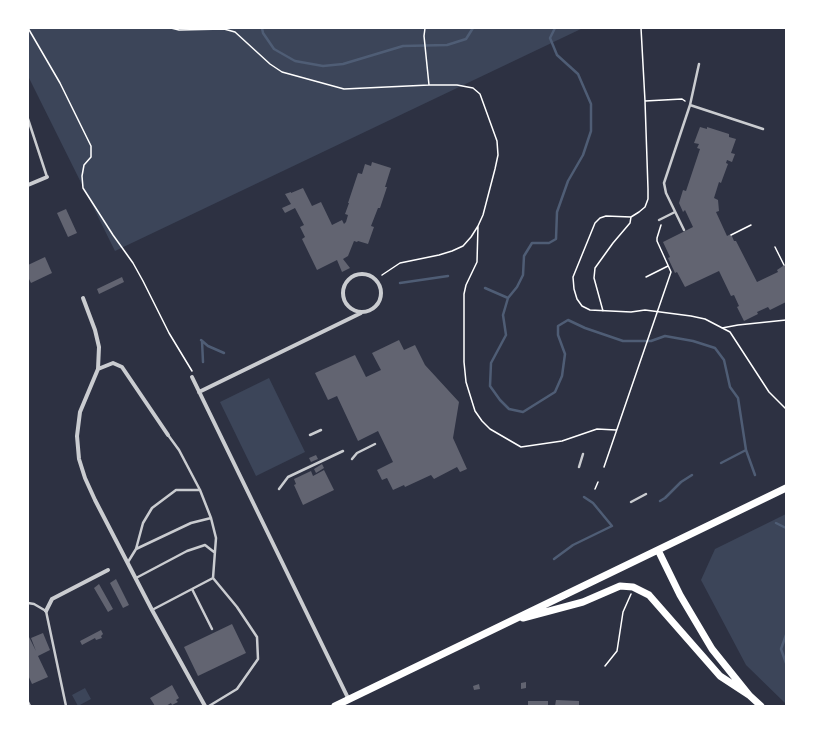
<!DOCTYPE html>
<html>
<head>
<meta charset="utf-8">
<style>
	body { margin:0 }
	#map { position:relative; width:814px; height:734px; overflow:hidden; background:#2d3142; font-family:Poppins,sans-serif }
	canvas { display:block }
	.frame { position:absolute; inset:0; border:29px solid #fff; pointer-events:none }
</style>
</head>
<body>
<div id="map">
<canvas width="814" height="734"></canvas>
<div class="frame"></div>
</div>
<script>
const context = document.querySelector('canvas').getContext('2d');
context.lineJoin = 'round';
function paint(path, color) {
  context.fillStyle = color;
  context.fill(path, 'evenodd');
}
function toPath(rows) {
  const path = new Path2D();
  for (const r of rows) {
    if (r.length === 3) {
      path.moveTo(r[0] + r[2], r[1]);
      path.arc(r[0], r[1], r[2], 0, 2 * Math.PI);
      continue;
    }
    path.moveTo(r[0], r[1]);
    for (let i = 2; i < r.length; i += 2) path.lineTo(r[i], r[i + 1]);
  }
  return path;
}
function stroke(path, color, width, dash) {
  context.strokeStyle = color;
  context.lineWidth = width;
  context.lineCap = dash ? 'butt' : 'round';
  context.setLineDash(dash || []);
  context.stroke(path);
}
paint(toPath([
	[28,28,583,28,115,251,28,76],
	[269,378,305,452,256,476,220,402],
	[786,514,786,704,746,665,701,580,715,549],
	[85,688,91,699,78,706,72,695]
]), '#3c4559');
stroke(toPath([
	[262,28,263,33,274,49,295,61,323,66,343,64,403,46,447,45,466,39,473,28],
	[555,28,550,38,557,55,578,74,591,104,591,131,583,155,568,181,557,212,556,239,549,243,532,243,524,256,523,275,517,287,508,298,503,315,506,335,491,363,490,386,500,400,509,409,523,412,555,392,562,376,565,354,558,335,558,326,568,320,585,328,623,341,651,341,665,336,693,341,715,348,724,360,730,387,738,398,746,450,755,475],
	[400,283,448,276],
	[485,288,508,298],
	[201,340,208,346,224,353],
	[202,341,203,362],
	[721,463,746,450],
	[660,501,665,498,681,482,692,475],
	[776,523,786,528],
	[554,559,573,545,612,526,593,503,584,497],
	[786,635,781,649,786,663]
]), '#4f5d75', 2.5);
paint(toPath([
	[700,127,707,129,707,127,729,134,729,137,736,139,731,153,735,154,732,162,727,160,726,163,728,164,721,183,719,182,714,198,718,200,719,211,716,212,727,236,731,234,734,241,736,241,757,282,778,272,777,270,786,264,786,302,770,310,768,307,757,312,758,314,744,321,737,307,739,306,734,295,731,296,719,271,685,287,677,272,675,273,668,258,670,257,663,242,693,227,685,210,683,212,679,203,683,190,686,191,700,149,697,148,699,144,694,143],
	[372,162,391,168,385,187,387,187,380,208,378,208,371,226,374,227,368,244,358,241,357,242,354,241,348,256,343,259,350,268,342,272,337,260,317,270,302,239,305,237,300,227,304,225,295,208,285,213,282,208,291,204,285,194,291,192,291,193,303,188,312,206,321,202,332,225,342,220,344,224,346,222,348,215,345,214,349,203,348,203,358,173,362,174,365,164,371,166],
	[66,209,77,233,68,237,57,213],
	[45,257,52,273,31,283,28,277,28,265],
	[122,277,124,282,99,294,97,289],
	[399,340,404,350,415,345,425,365,459,402,453,438,467,469,460,472,457,467,434,479,431,475,405,487,404,485,393,490,387,478,382,480,377,470,393,462,378,431,358,441,337,396,328,400,315,373,355,355,366,377,381,370,372,353],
	[316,455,318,459,311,462,309,458],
	[322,464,324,468,316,473,314,469],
	[324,470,334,490,303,505,294,485,296,484,294,479,311,471,313,476],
	[116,579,129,605,123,608,110,583],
	[99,584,113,609,108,612,94,588],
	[232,624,246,653,198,676,184,647],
	[101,630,103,634,101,636,102,638,96,640,95,638,82,645,80,641],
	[43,633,50,650,38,656,48,677,32,684,28,675,28,635,36,651,31,638],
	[526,682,526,688,521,689,521,683],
	[479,684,480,689,474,690,473,686],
	[172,685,179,698,176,700,178,702,172,705,171,703,166,706,155,706,150,698],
	[556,700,579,701,579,706,555,706],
	[528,701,548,701,548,706,528,706]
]), '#626471');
stroke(toPath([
	[28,28,60,83,91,146,91,157,84,165,82,176,83,188,113,235,133,263,143,281,169,333,192,371],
	[171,28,179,30,224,29,235,32,270,64,282,72,344,89,429,85,457,85,473,88,480,94,497,141,498,155,495,169,483,215,478,226,477,262,466,285,464,294,464,362,466,382,475,411,482,421,490,429,521,447,562,441,597,429,616,430],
	[425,28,424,36,429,85],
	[641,28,645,101],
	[685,101,682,99,645,101,648,189,648,199,645,207,639,212,631,217,606,216,600,218,595,223,573,277,574,289,577,299,582,306,590,310,631,312,645,310,691,316,705,319,730,332,769,392,786,409],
	[731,235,751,225],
	[775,247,784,265],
	[382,275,400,263,439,255,452,251,463,246,471,237,478,226],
	[646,277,668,266],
	[603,311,594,278,595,268,613,243,630,223,631,217],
	[722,328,738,325,786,320],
	[604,467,671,272,657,241,657,238,661,225],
	[595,489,598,482],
	[605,666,617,651,623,612,631,594]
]), '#fff', 1.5);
stroke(toPath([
	[690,105,763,129],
	[28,119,47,177],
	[659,220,675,212],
	[684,230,666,193,664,183,690,105,699,64],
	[168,435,179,450,200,490,211,518,216,538,213,578,237,607,257,637,258,659,237,689,209,706],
	[310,435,321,430],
	[352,459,357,453,375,444],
	[579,467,583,454],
	[279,489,288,477,343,451],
	[631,502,646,494],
	[136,549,191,523,211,518],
	[128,562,136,549,143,523,152,508,176,490,200,490],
	[136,578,187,551,205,545,214,552],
	[192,589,212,629],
	[28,603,34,604,46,611,66,706],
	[152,610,213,578],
	[28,702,30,706]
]), '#caccd0', 2.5);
stroke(toPath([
	[28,185,47,177],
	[362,293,19],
	[83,298,95,330,99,347,98,369,80,412,77,436,79,459,85,478,95,500,152,610,205,706],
	[98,369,113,363,122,367,168,435],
	[192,377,349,700],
	[199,392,361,313],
	[46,611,52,599,108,570]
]), '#caccd0', 4);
stroke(toPath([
	[658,550,680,595,712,649,749,695,761,706],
	[523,618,583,602,620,586,633,587,649,595,720,676,749,695],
	[335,706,786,488]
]), '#fff', 7);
</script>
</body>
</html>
